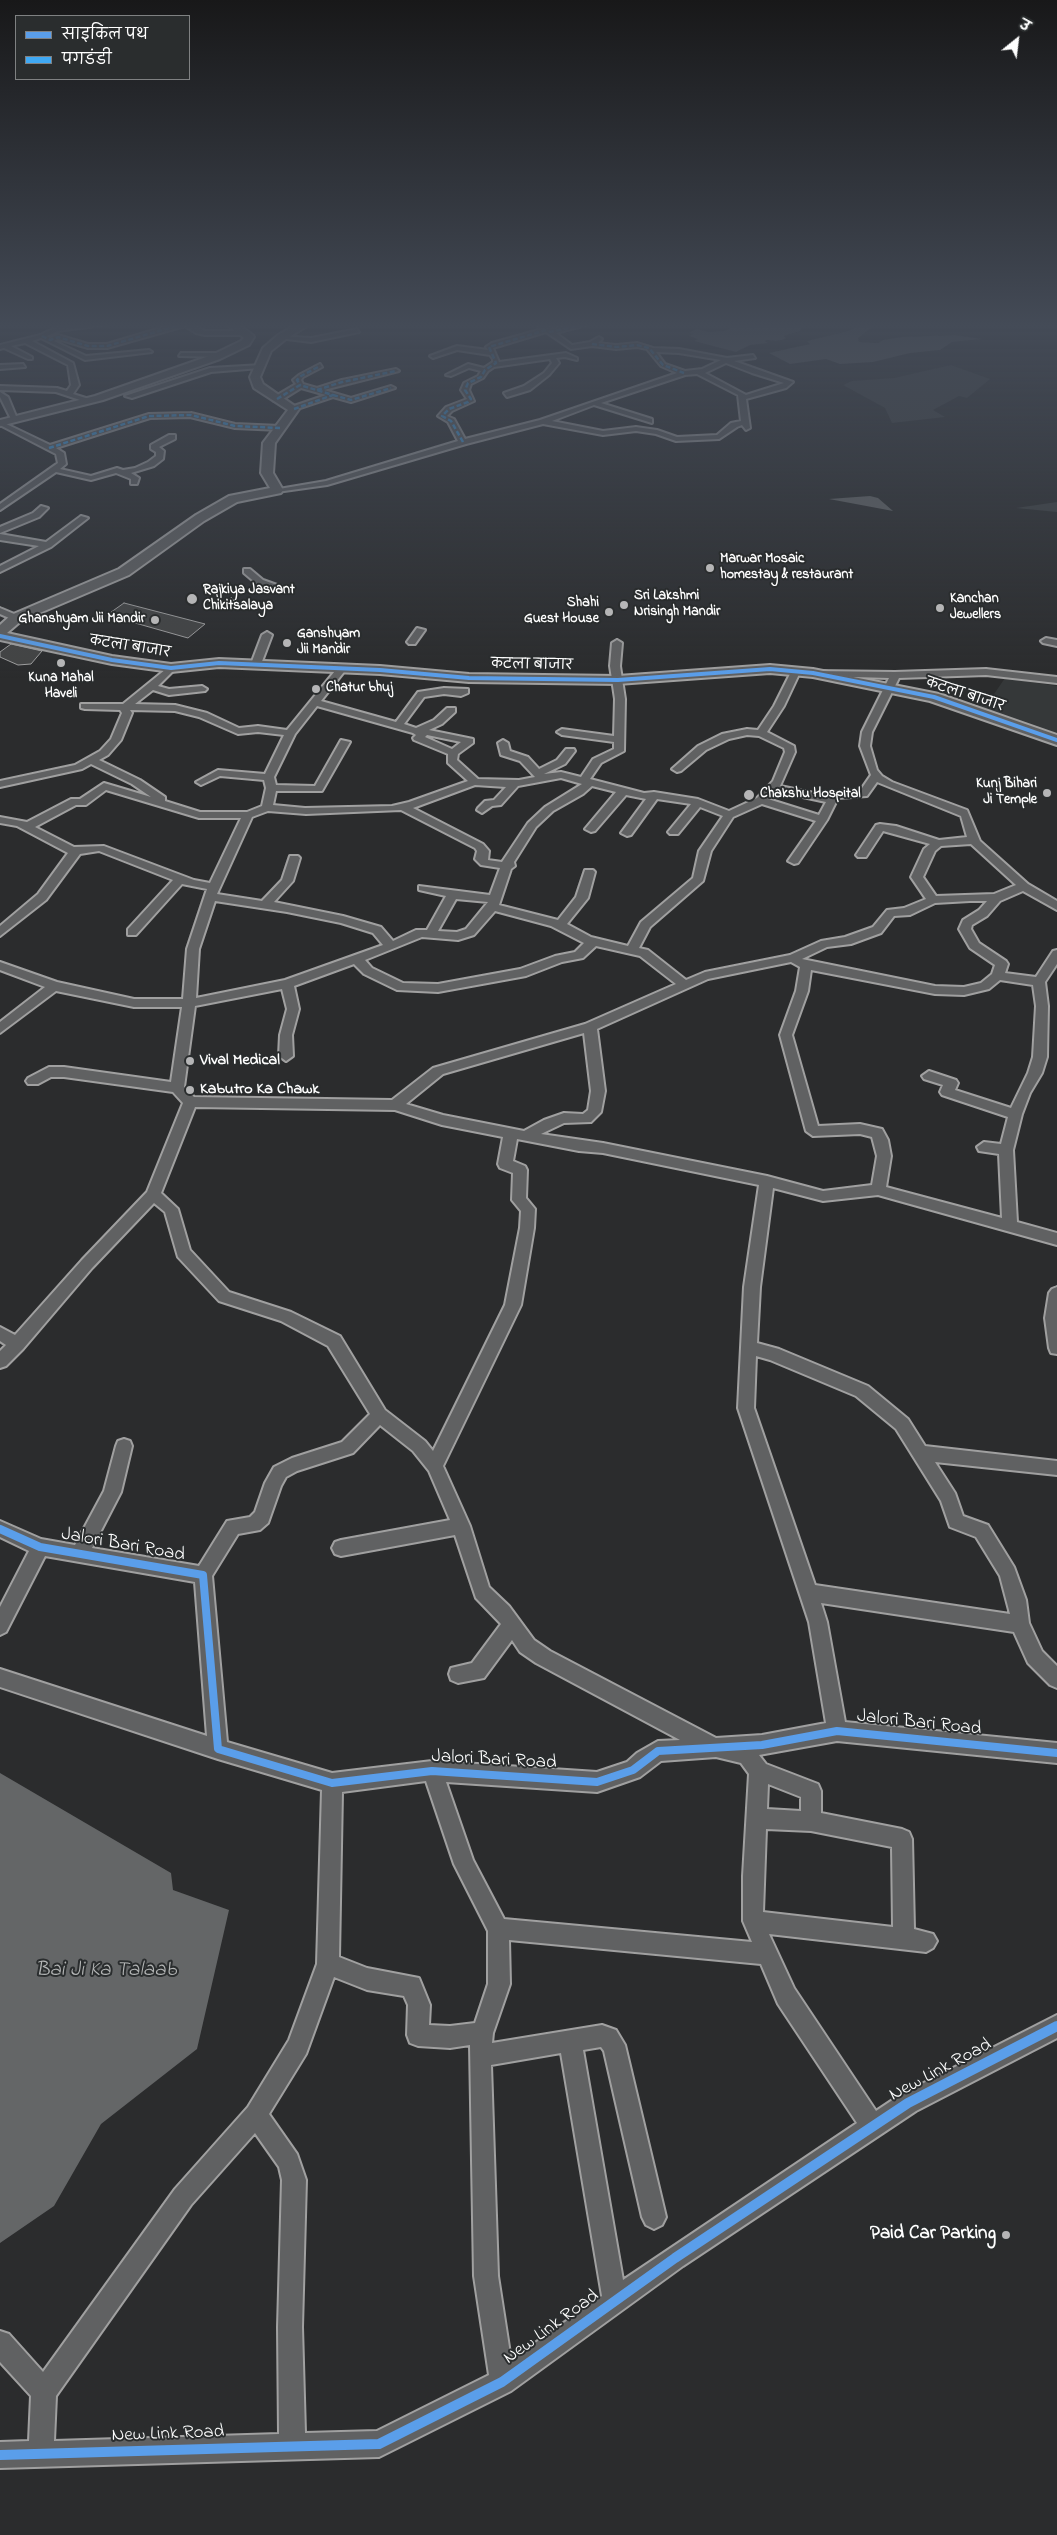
<!DOCTYPE html>
<html>
<head>
<meta charset="utf-8">
<style>
	body { margin:0 }
	#map { position:relative; width:1057px; height:2535px; overflow:hidden; background:#2b2c2d; font-family:"Indie Flower","Playpen Sans Deva",sans-serif }
	canvas { display:block }
	.legend { position:absolute; left:15px; top:15px; width:175px; height:65px; box-sizing:border-box; background:#2a2d2e; border:1px solid #7f8182; margin:0; padding:6px 9px; list-style:none; font-size:15px; color:#fff }
	.legend li { display:flex; align-items:center; gap:10px; height:25px }
	.legend b { width:25px; border:1px solid #7f8182 }
	.north { position:absolute; left:992px; top:15px; width:50px; height:50px; -webkit-text-stroke:4px #2a2d2e; paint-order:stroke; rotate:29deg; font-size:14px; font-weight:700; line-height:20px; text-align:center; color:#fff }
	.north::after { content:''; display:block; margin:auto; width:18px; height:22px; background:#fff; clip-path:polygon(50% 0,100% 100%,50% 72%,0 100%) }
</style>
</head>
<body>
<div id="map">
<canvas width="1057" height="2535"></canvas>
<ul class="legend">
<li><b style="height:6px;background:#5a9eea"></b>साइकिल पथ</li>
<li><b style="height:6px;background:#3fa9f5"></b>पगडंडी</li>
</ul>
<div class="north">उ</div>
</div>
<script>
const context = document.querySelector('canvas').getContext('2d');
context.lineJoin = 'round';
function paint(path, color) {
  context.fillStyle = color;
  context.fill(path, 'evenodd');
}
function toPath(rows) {
  const path = new Path2D();
  for (const r of rows) {
    path.moveTo(r[0], r[1]);
    for (let i = 2; i < r.length; i += 2) path.lineTo(r[i], r[i + 1]);
  }
  return path;
}
function stroke(path, color, width, dash) {
  context.strokeStyle = color;
  context.lineWidth = width;
  context.lineCap = dash ? 'butt' : 'round';
  context.setLineDash(dash || []);
  context.stroke(path);
}
function drawText(font, color, halo, rows, align = 'center') {
  context.font = font + ' "Indie Flower","Playpen Sans Deva",sans-serif';
  context.lineWidth = 4;
  context.setLineDash([]);
  context.textBaseline = 'middle';
  context.strokeStyle = halo;
  context.fillStyle = color;
  for (const [text, x, y, turn = 0] of rows) {
    context.save();
    context.translate(x, y);
    context.rotate((+turn || 0) * Math.PI / 180);
    context.textAlign = isNaN(turn) ? turn : align;
    if (halo) context.strokeText(text, 0, 0);
    context.fillText(text, 0, 0);
    context.restore();
  }
}
paint(toPath([
	[1005,678,1057,686,1057,740,972,711,992,697]
]), '#353839');
paint(toPath([
	[951,365,990,379,967,398,959,396,933,410,945,417,892,423,885,408,843,385,852,381,894,378],
	[1057,502,1057,512,1016,508]
]), '#3e4142');
paint(toPath([
	[728,324,806,324,800,331,784,336,786,338,782,340,776,341,767,340,765,341,768,343,750,345,736,352,694,341,698,339,689,336,693,334,688,333,697,329,708,332,725,331,729,329],
	[866,324,875,325,858,338,859,342,878,343,883,340,902,337,955,335,982,339,952,342,940,350,910,353,873,362,840,364,826,359,790,364,769,353,810,344,807,341,848,331],
	[870,496,878,498,893,511,829,499],
	[0,1773,171,1873,173,1890,229,1910,197,2049,101,2124,54,2206,0,2243]
]), '#646667');
const building = toPath([
	[124,603,205,624,188,638,107,615,124,603],
	[11,644,42,651,31,664,18,665,0,657,0,652,11,644]
]);
paint(building, '#434444');
stroke(building, '#a0a0a0', 1);
const street = toPath([
	[83,324,110,324,58,331,47,336,50,338,58,335,88,344,107,344,174,324,192,324,205,331,244,331,247,333,244,335,205,335,196,333,185,326,107,348,88,348,58,339,54,341,86,356,149,350,152,352,85,360,41,338,32,341,73,363,79,385,73,394,89,399,89,403,56,392,0,390,0,386,57,388,67,391,71,385,68,365,25,343,11,346,32,357,32,359,28,359,4,348,0,349,0,345,40,335,57,327,83,324],
	[537,324,545,324,552,329,575,324,590,324,556,333,572,345,590,342,599,337,602,339,598,343,616,345,637,343,653,348,679,349,727,358,753,355,755,358,734,361,793,382,786,388,746,399,750,428,746,430,742,425,737,427,719,439,676,441,656,434,636,431,603,435,543,424,466,444,327,485,277,492,273,490,326,481,458,441,448,422,438,416,446,407,467,399,461,390,464,383,478,376,481,371,469,368,451,376,446,375,468,364,484,368,493,362,493,359,490,355,457,350,433,358,430,356,457,346,488,350,486,347,492,343,542,329,537,324],
	[546,332,571,349,592,346,616,349,637,347,647,349,661,366,677,373,540,420,465,439,454,419,447,416,452,411,474,401,469,390,471,384,483,378,488,371,494,367,550,359,552,363,544,373,524,386,504,393,507,397,530,390,549,375,559,363,556,358,565,357,577,360,577,358,566,353,499,362,493,348,546,332],
	[656,352,679,353,721,360,702,369,685,371,665,364,656,352],
	[726,363,752,373,784,383,746,395,705,373,726,363],
	[697,374,738,395,741,421,731,423,717,435,677,437,657,430,636,427,603,431,552,421,594,405,652,423,652,419,601,403,685,375,697,374],
	[357,329,359,332,311,342,278,338,281,336,311,338,357,329],
	[181,353,220,353,223,355,220,357,179,356,181,353],
	[23,364,25,367,0,369,0,365,23,364],
	[320,364,322,367,303,377,301,380,303,384,317,388,342,380,396,369,399,371,324,390,351,398,391,386,395,388,351,402,333,397,291,411,291,407,326,395,301,388,280,401,274,401,274,397,296,384,293,380,299,375,320,364],
	[262,365,260,368,211,372,132,398,125,396,210,368,262,365],
	[0,392,8,397,18,421,11,419,0,397,0,392],
	[191,413,235,424,280,426,284,428,280,430,235,428,190,417,150,418,56,448,64,453,66,464,60,469,91,476,117,468,123,470,135,468,148,462,156,456,156,452,151,449,151,445,169,435,175,435,175,439,159,447,164,451,163,459,154,466,131,473,139,478,137,484,131,484,131,479,116,473,91,480,56,472,0,510,0,504,58,463,56,454,0,425,0,421,50,445,149,414,191,413],
	[41,506,48,508,39,517,0,533,0,527,33,513,41,506],
	[81,516,88,518,51,547,0,572,0,566,39,546,0,540,0,534,46,542,81,516],
	[244,569,250,569,263,580,288,589,284,592,257,584,244,573,244,569],
	[0,608,19,616,21,618,16,621,0,614,0,608],
	[417,628,425,630,415,644,409,644,407,642,417,628],
	[267,632,272,635,261,664,253,666,251,664,262,635,267,632],
	[1046,638,1057,640,1057,646,1043,643,1041,641,1046,638],
	[617,640,622,643,620,666,625,699,624,751,601,763,590,779,644,793,654,792,698,799,729,811,757,798,773,781,785,752,784,748,759,736,747,735,729,739,706,750,681,771,677,772,672,769,698,746,722,734,747,729,758,730,774,706,792,670,800,672,784,706,767,732,794,746,795,752,780,786,829,796,845,790,860,791,871,775,860,746,862,732,889,678,817,676,814,675,814,671,895,672,986,669,1057,677,1057,683,986,675,899,678,872,732,870,746,877,770,882,776,892,782,967,810,980,841,1028,884,1057,901,1057,910,1023,891,1000,901,987,916,972,925,971,929,979,943,1006,961,1008,964,1005,973,1036,977,1053,951,1057,950,1057,964,1045,982,1048,1006,1047,1057,1042,1073,1030,1093,1022,1114,1013,1150,1017,1222,1057,1233,1057,1245,878,1195,823,1201,773,1188,760,1287,757,1343,779,1349,868,1386,908,1419,925,1446,1057,1461,1057,1475,935,1462,955,1493,963,1516,988,1525,1014,1567,1026,1600,1029,1623,1042,1651,1057,1666,1057,1688,1050,1685,1028,1663,1014,1632,821,1603,827,1622,845,1722,1057,1743,1057,1763,837,1741,759,1755,766,1764,818,1784,821,1791,821,1813,902,1829,909,1832,912,1839,914,1929,933,1934,937,1941,933,1948,926,1952,769,1934,794,1988,876,2111,900,2095,1057,2015,1057,2038,916,2111,683,2266,511,2391,379,2457,0,2468,0,2442,29,2441,31,2396,0,2362,0,2331,9,2334,43,2372,175,2189,248,2107,289,2040,317,1964,322,1790,218,1759,0,1687,0,1669,207,1736,195,1582,45,1556,6,1632,0,1635,0,1607,29,1551,0,1537,0,1521,41,1539,75,1545,104,1491,116,1446,118,1441,124,1439,130,1441,132,1446,121,1492,92,1548,199,1566,227,1521,250,1517,255,1512,265,1483,274,1467,292,1458,342,1442,370,1414,328,1346,281,1321,219,1301,178,1257,165,1212,154,1203,92,1268,23,1349,6,1366,0,1368,0,1351,6,1345,0,1341,0,1327,15,1335,82,1260,147,1192,183,1103,173,1092,64,1077,51,1077,38,1084,28,1084,26,1081,28,1078,49,1067,64,1067,171,1082,182,1007,134,1007,56,991,0,1033,0,1022,45,987,0,970,0,962,57,982,134,999,183,999,187,949,207,889,182,884,136,935,128,935,128,929,173,880,99,851,80,854,46,900,0,936,0,926,38,894,68,853,17,826,0,823,0,817,27,822,71,799,80,799,104,783,151,797,132,784,91,764,82,769,0,787,0,781,75,765,100,751,111,739,122,713,120,710,85,709,81,708,81,704,123,704,171,665,176,668,158,686,169,689,202,686,207,689,205,691,169,695,153,690,135,704,175,705,207,713,239,728,258,726,287,730,339,666,342,665,347,668,321,701,396,722,418,692,444,688,468,689,468,693,461,696,444,694,424,697,404,724,416,728,434,720,447,708,455,708,455,712,442,724,429,730,473,739,473,743,458,754,457,760,478,779,519,780,535,777,520,761,501,755,498,743,503,740,508,743,510,751,528,757,539,769,557,760,566,749,574,749,575,751,565,764,544,774,561,772,581,777,593,759,614,749,614,742,562,735,557,732,562,729,614,736,615,699,610,666,612,643,617,640],
	[317,706,413,733,416,735,413,738,414,740,448,754,448,763,468,781,409,802,392,806,305,808,273,805,276,791,322,791,350,742,341,740,315,786,276,785,274,777,295,734,317,706],
	[130,710,175,711,199,717,238,734,258,732,284,735,265,774,218,770,196,782,201,785,220,776,264,780,266,788,262,806,247,812,200,812,165,801,165,797,140,780,99,760,108,755,121,740,132,713,130,710],
	[427,735,461,742,452,749,425,737,427,735],
	[561,778,582,784,545,807,528,823,502,862,488,860,489,851,483,844,413,808,475,785,506,787,494,800,485,801,478,808,477,810,482,813,492,806,501,805,518,786,561,778],
	[877,782,961,816,967,837,939,840,896,826,880,824,876,825,856,855,858,857,866,857,883,831,930,844,924,849,911,877,926,899,904,908,887,910,873,927,845,937,821,941,790,955,705,972,686,980,648,950,639,948,650,927,703,881,711,851,733,817,762,804,816,821,788,861,794,864,798,863,827,820,838,798,867,796,877,782],
	[592,786,616,792,585,829,591,832,595,831,626,795,646,799,621,833,627,836,631,835,657,799,691,804,668,832,670,834,678,834,700,807,723,816,699,851,693,878,641,922,628,946,591,937,567,924,588,898,595,872,593,870,585,870,576,897,558,920,499,905,511,869,515,866,514,862,536,827,553,811,583,794,592,786],
	[106,790,199,818,241,818,210,883,194,880,104,846,74,847,35,827,76,805,86,805,106,790],
	[775,791,826,802,819,815,768,799,775,791],
	[401,810,475,848,477,851,475,859,481,865,500,868,490,895,419,886,419,890,446,896,427,930,416,930,393,941,381,927,343,916,274,902,293,881,300,858,298,856,290,856,282,880,262,901,217,894,252,817,268,811,306,814,401,810],
	[971,844,1016,885,994,894,936,896,923,877,935,851,941,846,971,844],
	[456,899,488,902,466,929,457,932,438,931,456,899],
	[215,901,287,912,341,923,373,933,383,945,285,980,196,998,199,949,215,901],
	[970,901,987,901,979,910,963,920,959,929,970,948,995,965,992,974,981,983,964,987,935,986,802,959,827,947,851,944,881,933,894,916,910,915,935,903,970,901],
	[495,911,551,926,584,943,575,952,555,956,520,969,438,984,403,983,372,968,365,960,422,937,458,940,474,935,495,911],
	[596,946,640,956,676,984,585,1024,433,1068,392,1100,194,1097,184,1087,195,1006,282,989,287,1009,280,1035,279,1056,286,1061,293,1056,292,1035,299,1009,294,986,354,964,364,974,397,990,438,992,526,976,562,962,583,958,596,946],
	[791,962,800,967,796,991,780,1035,806,1131,813,1136,860,1134,872,1137,877,1156,872,1185,823,1191,767,1176,603,1143,541,1134,564,1123,591,1122,601,1112,605,1091,597,1029,708,979,791,962],
	[811,970,935,994,964,995,989,989,1000,980,1033,985,1036,1006,1033,1057,1028,1073,1011,1108,955,1090,958,1083,956,1080,929,1071,922,1076,924,1079,943,1085,940,1092,942,1095,1008,1117,1001,1144,984,1142,977,1147,979,1151,999,1154,1002,1218,886,1187,891,1156,888,1140,882,1129,860,1124,818,1126,792,1035,808,991,811,970],
	[584,1033,591,1091,588,1110,583,1114,564,1113,544,1120,524,1131,443,1115,406,1104,443,1074,584,1033],
	[195,1107,395,1110,442,1125,503,1137,498,1164,500,1168,513,1173,512,1200,521,1211,520,1228,505,1305,433,1451,425,1441,385,1410,340,1336,291,1312,229,1292,190,1250,178,1209,161,1193,195,1107],
	[517,1139,579,1151,603,1153,759,1185,744,1287,738,1408,809,1622,826,1723,762,1735,716,1738,550,1651,534,1640,509,1606,489,1587,470,1526,443,1466,521,1305,534,1228,535,1209,526,1198,527,1170,525,1166,513,1161,517,1139],
	[756,1356,770,1360,856,1396,896,1429,941,1501,950,1527,976,1537,1000,1576,1010,1614,815,1585,754,1408,756,1356],
	[380,1425,413,1451,429,1471,450,1520,341,1540,335,1542,332,1548,335,1554,341,1556,455,1535,476,1598,501,1624,472,1663,451,1668,449,1674,451,1680,458,1683,484,1678,512,1640,520,1652,536,1663,680,1740,658,1741,637,1753,627,1762,597,1772,432,1761,332,1773,227,1742,212,1576,238,1534,260,1530,268,1523,281,1486,286,1477,297,1471,353,1453,380,1425],
	[716,1757,741,1763,749,1774,743,1876,743,1921,752,1942,504,1919,473,1860,446,1782,597,1792,640,1777,661,1761,716,1757],
	[426,1781,454,1864,488,1931,488,1984,475,2023,450,2026,429,2025,430,2005,419,1978,367,1968,339,1957,342,1792,426,1781],
	[768,1784,801,1797,801,1811,767,1809,768,1784],
	[766,1829,811,1831,892,1847,893,1927,763,1912,766,1829],
	[509,1940,761,1964,778,2004,857,2123,623,2280,583,2050,601,2047,604,2051,642,2217,646,2225,654,2229,662,2225,666,2217,625,2045,616,2030,602,2025,492,2043,493,2033,510,1984,509,1940],
	[334,1977,367,1990,404,1996,408,2005,407,2035,410,2043,418,2046,450,2048,470,2045,474,2276,489,2375,377,2431,305,2433,302,2327,306,2180,297,2154,269,2114,306,2054,334,1977],
	[561,2053,602,2296,511,2360,498,2276,491,2065,561,2053],
	[255,2133,279,2167,282,2180,278,2327,279,2434,54,2441,56,2396,191,2205,255,2133],
	[1057,1287,1057,1354,1051,1353,1049,1348,1045,1318,1049,1293,1052,1289,1057,1287]
]);
const secondary = toPath([
	[226,324,238,324,253,335,254,337,249,345,220,359,103,400,0,426,0,420,95,396,212,355,241,341,244,338,226,324],
	[297,324,310,324,286,339,271,351,260,377,263,384,299,409,275,443,273,473,283,490,281,493,237,502,204,521,129,575,21,621,7,633,112,656,171,664,219,659,380,666,469,674,618,676,770,665,813,669,939,694,1057,735,1057,745,930,701,813,677,770,673,618,684,469,682,380,674,219,667,171,672,112,664,0,640,0,625,11,615,119,569,196,515,229,496,270,488,261,473,263,443,288,410,254,388,250,377,263,348,278,335,297,324]
]);
stroke(street, '#a0a0a0', 4);
stroke(secondary, '#a0a0a0', 4);
paint(street, '#606162');
paint(secondary, '#606162');
stroke(toPath([
	[549,332,587,324],
	[42,336,50,340,58,337,88,346,107,346,183,324],
	[592,344,616,347,637,345,649,348,663,365,684,373],
	[317,390,342,382,396,371],
	[333,395,351,400,391,388],
	[277,399,300,385,297,380,301,376,320,366],
	[294,409,333,395,300,385],
	[463,442,451,421,442,416,449,409,468,402,471,399,465,390,468,383,481,377,485,370,496,363,489,347,546,330],
	[49,448,149,416,191,415,235,426,280,428]
]), '#3fa9f5', 2.5, [5, 2.5]);
stroke(toPath([
	[0,636,112,660,171,668,219,663,380,670,469,678,618,680,770,669,813,673,934,697,1057,740]
]), '#5a9eea', 4);
stroke(toPath([
	[0,1529,40,1547,203,1575,218,1749,332,1783,432,1771,597,1782,633,1770,658,1751,762,1745,837,1731,1057,1753]
]), '#5a9eea', 8);
stroke(toPath([
	[0,2455,379,2444,502,2382,675,2258,908,2103,1057,2026]
]), '#5a9eea', 10);
const sky = context.createLinearGradient(0, 0, 0, 679);
sky.addColorStop(0, '#181819');
sky.addColorStop(0.48, '#444b57');
sky.addColorStop(1, '#444b5700');
context.fillStyle = sky;
context.fillRect(0, 0, 1057, 679);
for (const [x, y, r, color] of [
	[710,568,5,"#b5b5b6"],
	[192,599,6,"#b5b5b6"],
	[624,605,5,"#b5b5b6"],
	[940,608,5,"#b5b5b6"],
	[609,612,5,"#b5b5b6"],
	[155,620,5,"#b5b5b6"],
	[287,643,5,"#b5b5b6"],
	[61,663,5,"#b5b5b6"],
	[316,689,5,"#b5b5b6"],
	[1047,793,5,"#b5b5b6"],
	[749,795,6,"#b5b5b6"],
	[190,1061,5,"#b5b5b6"],
	[190,1090,5,"#b5b5b6"],
	[1006,2235,5,"#b5b5b6"]
]) {
  const dot = new Path2D();
  dot.arc(x, y, r, 0, 2 * Math.PI);
  context.fillStyle = color;
  context.fill(dot);
  stroke(dot, '#2a2d2e', 2);
}
drawText('bold 14px', '#fff', '#2a2d2e', [
	["Marwar Mosaic",720,560],
	["homestay & restaurant",720,576],
	["Rajkiya Jasvant",203,591],
	["Chikitsalaya",203,607],
	["Sri Lakshmi",634,597],
	["Nrisingh Mandir",634,613],
	["Kanchan",950,600],
	["Jewellers",950,616],
	["Shahi",599,604,"right"],
	["Guest House",599,620,"right"],
	["Ghanshyam Jii Mandir",145,620,"right"],
	["Ganshyam",297,635],
	["Jii Mandir",297,651],
	["Kuna Mahal",61,679,"center"],
	["Haveli",61,695,"center"],
	["Chatur bhuj",326,689],
	["Kunj Bihari",1037,785,"right"],
	["Ji Temple",1037,801,"right"],
	["Chakshu Hospital",760,795]
], 'left');
drawText('14px', '#fff', '#2a2d2e', [
	["कटला बाजार",130,648,9],
	["कटला बाजार",532,666,1],
	["कटला बाजार",965,696,18]
]);
drawText('bold 16px', '#fff', '#2a2d2e', [
	["Vival Medical",200,1061],
	["Kabutro Ka Chawk",200,1090]
], 'left');
drawText('19px', '#fff', '#2a2d2e', [
	["Jalori Bari Road",123,1546,10],
	["Jalori Bari Road",919,1724,6],
	["Jalori Bari Road",494,1761,3],
	["New Link Road",941,2071,-28],
	["New Link Road",552,2328,-36],
	["New Link Road",168,2435,-2]
]);
drawText('bold 19px', '#fff', '#2a2d2e', [
	["Paid Car Parking",996,2235]
], 'right');
drawText('italic 21px', '#b4b6b6', '#2a2d2e', [
	["Bai Ji Ka Talaab",106,1972]
]);
</script>
</body>
</html>
